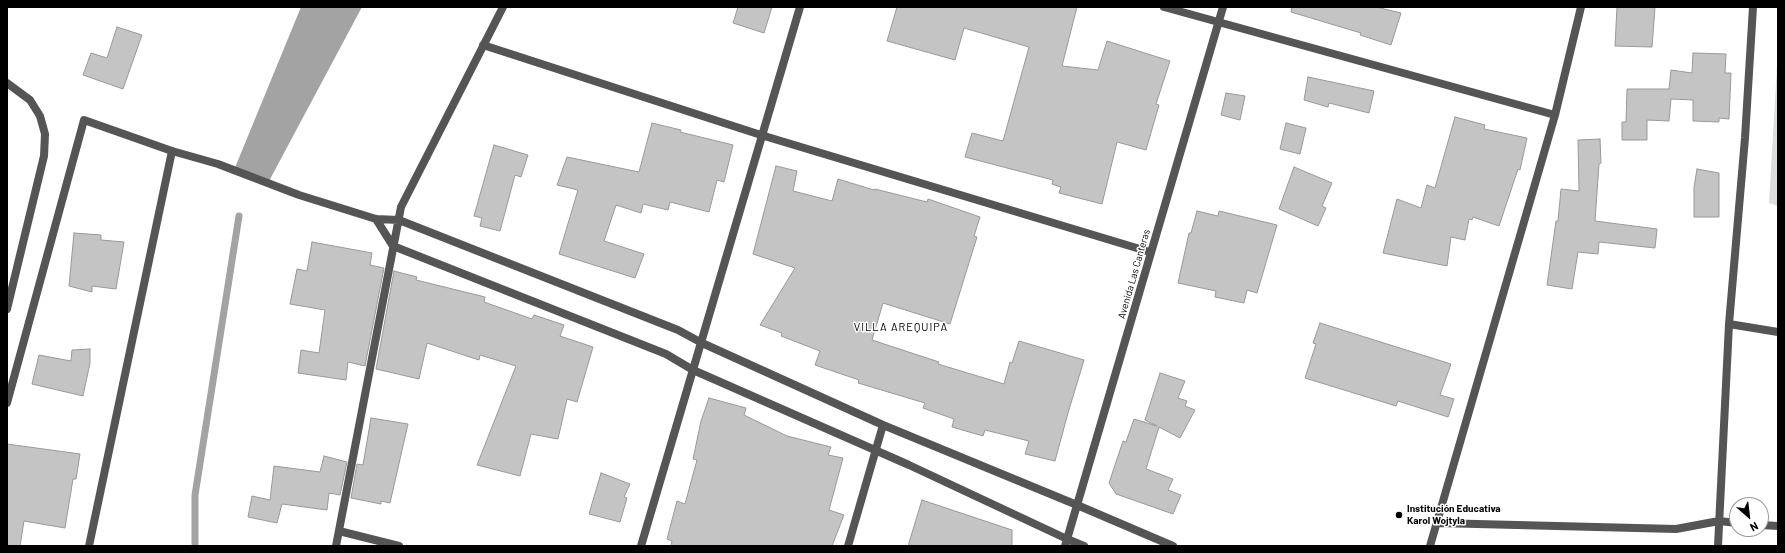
<!DOCTYPE html>
<html>
<head>
<meta charset="utf-8">
<style>
	body { margin:0 }
	#map { position:relative; width:1785px; height:553px; overflow:hidden; background:#fff; font-family:Barlow,sans-serif }
	canvas { display:block }
	.frame { position:absolute; inset:0; border:8px solid #000; pointer-events:none }
	.north { position:absolute; left:1729px; top:497px; width:40px; height:40px; box-sizing:border-box; background:#fff; border:1px solid #999; border-radius:50%; rotate:152deg; font-size:11px; font-weight:700; line-height:16px; text-align:center; color:#000 }
	.north::after { content:''; display:block; margin:auto; width:14px; height:18px; background:#000; clip-path:polygon(50% 0,100% 100%,50% 72%,0 100%) }
</style>
</head>
<body>
<div id="map">
<canvas width="1785" height="553"></canvas>
<div class="frame"></div>
<div class="north">N</div>
</div>
<script>
const context = document.querySelector('canvas').getContext('2d');
context.lineJoin = 'round';
function paint(path, color) {
  context.fillStyle = color;
  context.fill(path, 'evenodd');
}
function toPath(rows) {
  const path = new Path2D();
  for (const r of rows) {
    path.moveTo(r[0], r[1]);
    for (let i = 2; i < r.length; i += 2) path.lineTo(r[i], r[i + 1]);
  }
  return path;
}
function stroke(path, color, width, dash) {
  context.strokeStyle = color;
  context.lineWidth = width;
  context.lineCap = dash ? 'butt' : 'round';
  context.setLineDash(dash || []);
  context.stroke(path);
}
function drawText(font, color, halo, rows, align = 'center') {
  context.font = font + ' Barlow,sans-serif';
  context.lineWidth = 3;
  context.setLineDash([]);
  context.textBaseline = 'middle';
  context.strokeStyle = halo;
  context.fillStyle = color;
  for (const [text, x, y, turn = 0] of rows) {
    context.save();
    context.translate(x, y);
    context.rotate((+turn || 0) * Math.PI / 180);
    context.textAlign = isNaN(turn) ? turn : align;
    if (halo) context.strokeText(text, 0, 0);
    context.fillText(text, 0, 0);
    context.restore();
  }
}
paint(toPath([
	[1778,49,1778,206,1769,203]
]), '#dcdcdc');
paint(toPath([
	[301,7,362,7,268,183,234,170]
]), '#a3a3a3');
stroke(toPath([
	[195,546,195,495,239,216]
]), '#a3a3a3', 7);
const building = toPath([
	[738,7,772,7,764,33,733,23,738,7],
	[897,7,1077,7,1062,66,1098,70,1107,41,1170,61,1156,104,1159,105,1146,150,1117,142,1102,204,1059,193,1061,187,1052,184,1053,180,965,157,972,133,1003,141,1029,47,964,28,955,60,887,41,897,7],
	[1292,7,1376,7,1401,13,1391,45,1360,35,1361,33,1291,12,1292,7],
	[1617,7,1655,7,1652,47,1615,46,1617,7],
	[117,27,142,35,123,89,83,75,91,53,107,58,117,27],
	[1693,53,1726,54,1725,73,1731,73,1729,119,1719,118,1719,122,1693,121,1693,100,1671,99,1669,121,1647,120,1647,140,1622,140,1622,122,1626,122,1627,89,1669,89,1671,70,1692,73,1693,53],
	[1308,77,1374,91,1369,113,1329,103,1328,107,1304,100,1308,77],
	[1226,93,1245,96,1240,120,1221,115,1226,93],
	[1455,117,1485,125,1484,129,1527,138,1520,170,1518,169,1499,226,1473,217,1472,220,1469,219,1465,240,1451,237,1447,266,1383,253,1397,199,1421,208,1427,185,1435,188,1455,117],
	[652,123,681,130,680,132,733,145,724,182,717,180,709,212,670,202,668,210,643,204,641,213,616,205,604,241,644,254,635,278,559,254,578,190,557,185,567,157,639,172,652,123],
	[1286,123,1306,128,1300,154,1280,149,1286,123],
	[1600,139,1601,163,1599,164,1595,221,1657,229,1655,248,1599,242,1598,254,1578,252,1572,289,1547,285,1556,221,1558,221,1561,189,1579,191,1578,140,1600,139],
	[494,145,528,155,521,177,515,175,500,231,480,226,482,218,474,216,494,145],
	[776,166,797,171,793,191,832,201,838,179,874,190,875,189,927,202,928,199,980,217,974,236,977,237,950,324,883,303,872,340,939,362,938,364,1004,384,1010,362,1012,363,1019,341,1084,360,1068,413,1055,461,1025,454,1029,441,985,430,983,436,952,427,954,419,923,408,925,403,858,383,859,380,815,365,820,351,781,336,782,333,760,325,795,268,753,254,776,166],
	[1294,167,1332,183,1322,206,1326,208,1318,226,1279,209,1294,167],
	[1697,169,1719,173,1719,217,1694,217,1694,187,1697,169],
	[1197,211,1218,216,1219,211,1277,225,1257,293,1247,290,1244,303,1215,297,1216,291,1178,283,1189,233,1191,233,1197,211],
	[74,233,101,235,101,240,124,242,116,289,92,286,92,292,69,286,74,233],
	[312,242,372,253,370,265,384,268,365,366,348,362,346,380,298,373,301,350,319,353,325,310,290,304,297,269,307,271,312,242],
	[394,271,417,277,416,280,485,297,484,302,532,319,534,315,564,325,560,336,593,347,577,402,567,399,558,439,531,434,520,476,477,465,516,366,480,355,479,360,427,343,419,379,376,369,394,271],
	[1320,323,1451,364,1440,395,1454,399,1448,417,1398,401,1396,406,1305,378,1316,344,1313,343,1320,323],
	[90,349,90,363,83,396,32,384,39,355,71,361,72,350,90,349],
	[1160,373,1185,381,1178,398,1187,401,1185,406,1195,410,1180,438,1159,427,1146,469,1173,479,1168,490,1181,495,1173,514,1116,494,1109,483,1123,441,1126,442,1134,419,1157,426,1145,420,1160,373],
	[709,398,746,408,744,415,787,436,831,447,828,455,843,458,829,510,844,515,832,546,671,546,672,541,667,539,677,501,685,504,697,460,693,459,701,421,709,398],
	[371,418,408,424,390,503,381,501,381,504,351,498,357,464,363,465,371,418],
	[7,444,80,454,76,479,73,479,65,528,24,521,20,546,7,546,7,444],
	[324,456,347,462,340,495,329,493,327,510,282,504,277,523,248,517,252,496,270,500,274,466,320,472,324,456],
	[601,473,630,484,624,497,627,498,620,522,589,514,601,473],
	[922,500,1012,530,1012,546,908,546,922,500]
]);
paint(building, '#c4c4c4');
stroke(building, '#999', 1);
stroke(toPath([
	[7,83,30,100,40,116,45,134,44,156,7,309]
]), '#555', 8);
stroke(toPath([
	[1164,7,1555,115],
	[483,45,761,135,1150,252],
	[376,219,393,246,666,354,693,370,909,465,1067,539],
	[1729,324,1778,332],
	[7,403,84,120,172,151,218,164,299,195,376,219,399,220,678,330,702,343,883,425,1077,505],
	[1437,523,1676,529,1719,521,1737,523],
	[1761,525,1778,526],
	[339,531,399,546],
	[89,546,172,151],
	[336,546,401,207,503,7],
	[641,546,800,7],
	[848,546,883,425],
	[1430,546,1555,115,1581,7],
	[1718,546,1729,324,1745,138,1753,7]
]), '#555', 8);
stroke(toPath([
	[1077,505,1173,546],
	[1067,539,1084,546],
	[1065,546,1223,7]
]), '#555', 8);
for (const [x, y, r, color] of [
	[1399,515,4,"#000"]
]) {
  const dot = new Path2D();
  dot.arc(x, y, r, 0, 2 * Math.PI);
  context.fillStyle = color;
  context.fill(dot);
  stroke(dot, '#fff', 1.5);
}
drawText('10px', '#000', '#fff', [
	["Avenida Las Canteras",1134,274,-74]
]);
drawText('bold 10px', '#000', '#fff', [
	["Institución Educativa",1407,509],
	["Karol Wojtyla",1407,521]
], 'left');
context.letterSpacing = '1px';
drawText('11px', '#000', '#fff', [
	["VILLA AREQUIPA",901,327]
]);
context.letterSpacing = '0px';
</script>
</body>
</html>
